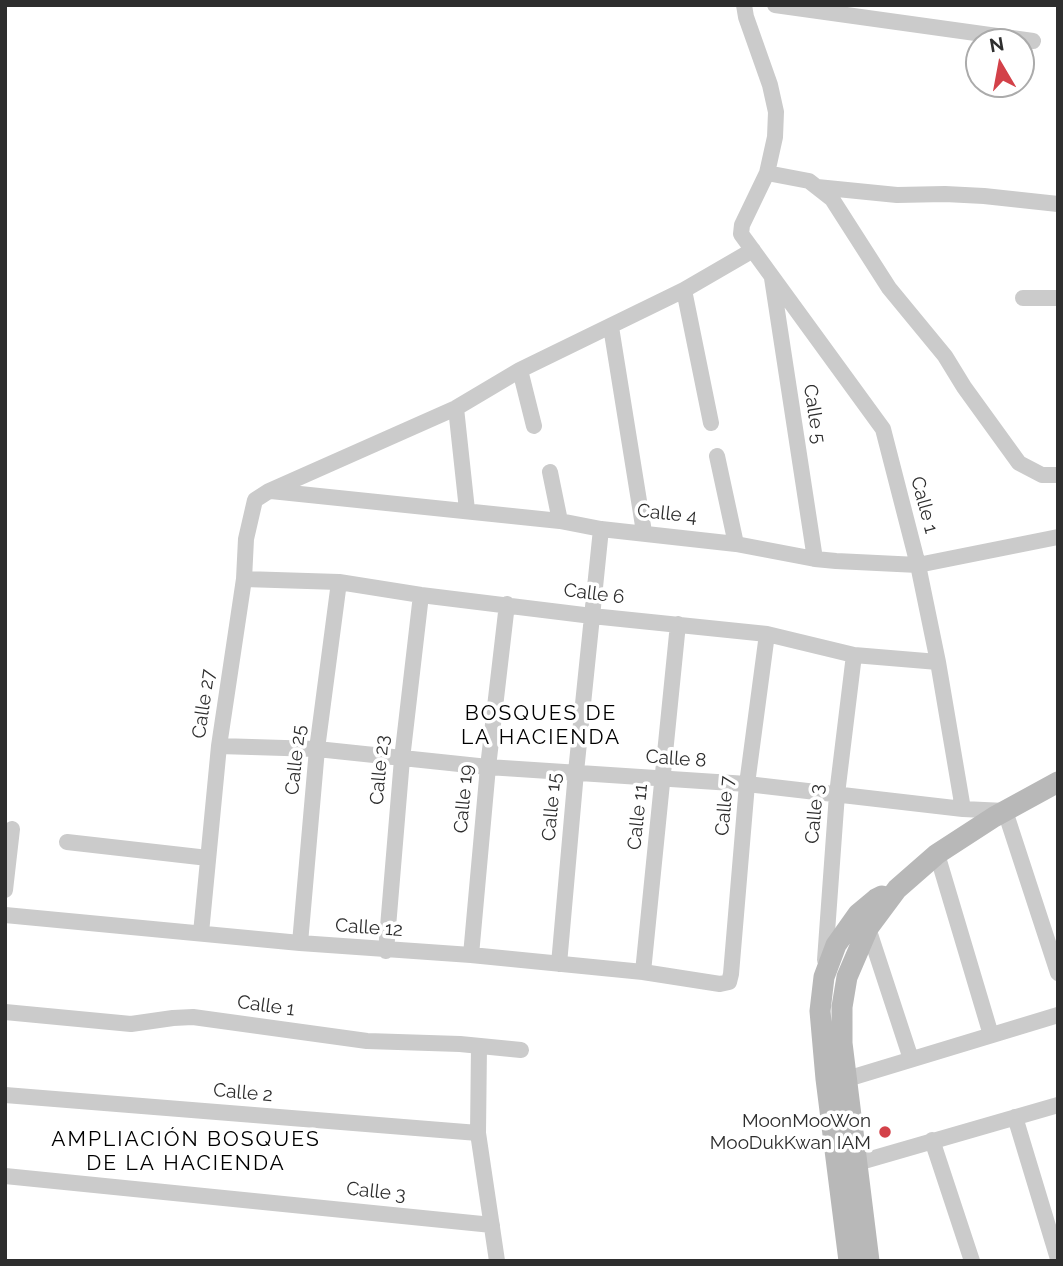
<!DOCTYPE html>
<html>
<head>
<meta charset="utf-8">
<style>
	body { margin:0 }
	#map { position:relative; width:1063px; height:1266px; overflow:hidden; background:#fff; font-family:Raleway,sans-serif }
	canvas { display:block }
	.frame { position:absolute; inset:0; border:7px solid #2e2e2e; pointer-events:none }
	.north { position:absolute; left:965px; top:28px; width:70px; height:70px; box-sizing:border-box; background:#fff; border:2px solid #ababab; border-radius:50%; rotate:350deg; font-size:19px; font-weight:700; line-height:28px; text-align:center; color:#2e2e2e }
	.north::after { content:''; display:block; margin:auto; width:24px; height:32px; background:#d34149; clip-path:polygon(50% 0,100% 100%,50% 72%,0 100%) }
</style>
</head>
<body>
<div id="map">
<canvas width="1063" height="1266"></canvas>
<div class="frame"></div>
<div class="north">N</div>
</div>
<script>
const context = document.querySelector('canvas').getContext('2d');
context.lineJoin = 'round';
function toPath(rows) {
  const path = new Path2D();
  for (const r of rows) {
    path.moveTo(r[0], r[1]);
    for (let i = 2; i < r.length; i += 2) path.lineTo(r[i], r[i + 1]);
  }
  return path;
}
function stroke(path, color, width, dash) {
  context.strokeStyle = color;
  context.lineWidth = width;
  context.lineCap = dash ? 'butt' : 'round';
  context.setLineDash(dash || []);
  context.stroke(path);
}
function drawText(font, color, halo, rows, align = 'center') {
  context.font = font + ' Raleway,sans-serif';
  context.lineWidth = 7;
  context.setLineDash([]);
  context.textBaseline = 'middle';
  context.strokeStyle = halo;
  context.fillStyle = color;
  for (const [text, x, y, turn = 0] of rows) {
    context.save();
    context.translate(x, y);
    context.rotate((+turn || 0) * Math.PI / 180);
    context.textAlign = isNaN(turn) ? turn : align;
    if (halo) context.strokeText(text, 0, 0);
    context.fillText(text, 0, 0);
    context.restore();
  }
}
stroke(toPath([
	[744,5,746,17,770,85,776,112,775,137,767,173,742,225,741,234,883,429,918,565,938,662,963,809],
	[775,5,1033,41],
	[767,173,809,181,832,199,889,288,945,356,964,387,1019,463,1042,475,1058,475],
	[817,187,897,195,945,194,984,196,1058,204],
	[772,278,815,559],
	[684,290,711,423],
	[1023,298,1058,298],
	[611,327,644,532],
	[520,370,534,426],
	[456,408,467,510],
	[717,456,736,544],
	[550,472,560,521],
	[271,491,560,521,601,529,736,544,815,559,836,561,918,565,1058,537],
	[244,579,339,582,421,595,592,616,767,634,854,655,938,662],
	[219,746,317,749,488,767,747,784,963,809,1005,811,1058,973],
	[67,842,208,858],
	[937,854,991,1035],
	[5,890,12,829],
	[5,915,300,943,471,955,643,972,720,984,729,982,731,974,747,784,767,634],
	[868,928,911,1059],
	[201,933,219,746,244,579,246,539,255,500,269,491,456,408,520,370,684,290,753,250],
	[300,943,317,749,339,582],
	[386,951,402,759,421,595],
	[471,955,488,767,507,604],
	[825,960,837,794,854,655],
	[559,964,576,772,601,529],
	[643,972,678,624],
	[5,1012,131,1024,173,1018,193,1017,367,1041,460,1044,521,1050],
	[479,1046,478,1133,497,1261],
	[847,1079,1058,1015],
	[5,1095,478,1133],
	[1015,1117,1058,1259],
	[932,1140,972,1261],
	[857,1163,1058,1105],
	[5,1176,492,1225]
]), '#cbcbcb', 16);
stroke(toPath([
	[849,1261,826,1079,820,1011,824,977,836,945,858,914,876,899,882,896],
	[869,1261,842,1043,842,1007,847,977,868,928,897,889,937,854,994,817,1058,782]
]), '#b8b8b8', 21);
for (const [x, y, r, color] of [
	[885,1132,7,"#d34149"]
]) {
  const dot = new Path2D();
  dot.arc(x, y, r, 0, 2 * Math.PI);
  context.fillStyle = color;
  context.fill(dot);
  stroke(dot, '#fff', 2.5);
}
drawText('19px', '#2e2e2e', '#fff', [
	["Calle 5",814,414,81],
	["Calle 1",924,505,75],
	["Calle 4",667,514,6],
	["Calle 6",594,594,7],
	["Calle 27",204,704,-82],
	["Calle 8",676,759,4],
	["Calle 25",296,760,-84],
	["Calle 23",380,770,-85],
	["Calle 19",464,799,-85],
	["Calle 7",725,806,-85],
	["Calle 15",552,807,-85],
	["Calle 3",815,814,-85],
	["Calle 11",638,817,-84],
	["Calle 12",369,928,4],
	["Calle 1",266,1006,8],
	["Calle 2",243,1093,5],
	["Calle 3",376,1192,6]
]);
drawText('19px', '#2e2e2e', '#fff', [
	["MoonMooWon",871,1121],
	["MooDukKwan IAM",871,1143]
], 'right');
context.letterSpacing = '2px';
drawText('21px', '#000', '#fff', [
	["BOSQUES DE",541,714],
	["LA HACIENDA",541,738],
	["AMPLIACIÓN BOSQUES",186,1140],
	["DE LA HACIENDA",186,1164]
]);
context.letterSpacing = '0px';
</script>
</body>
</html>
